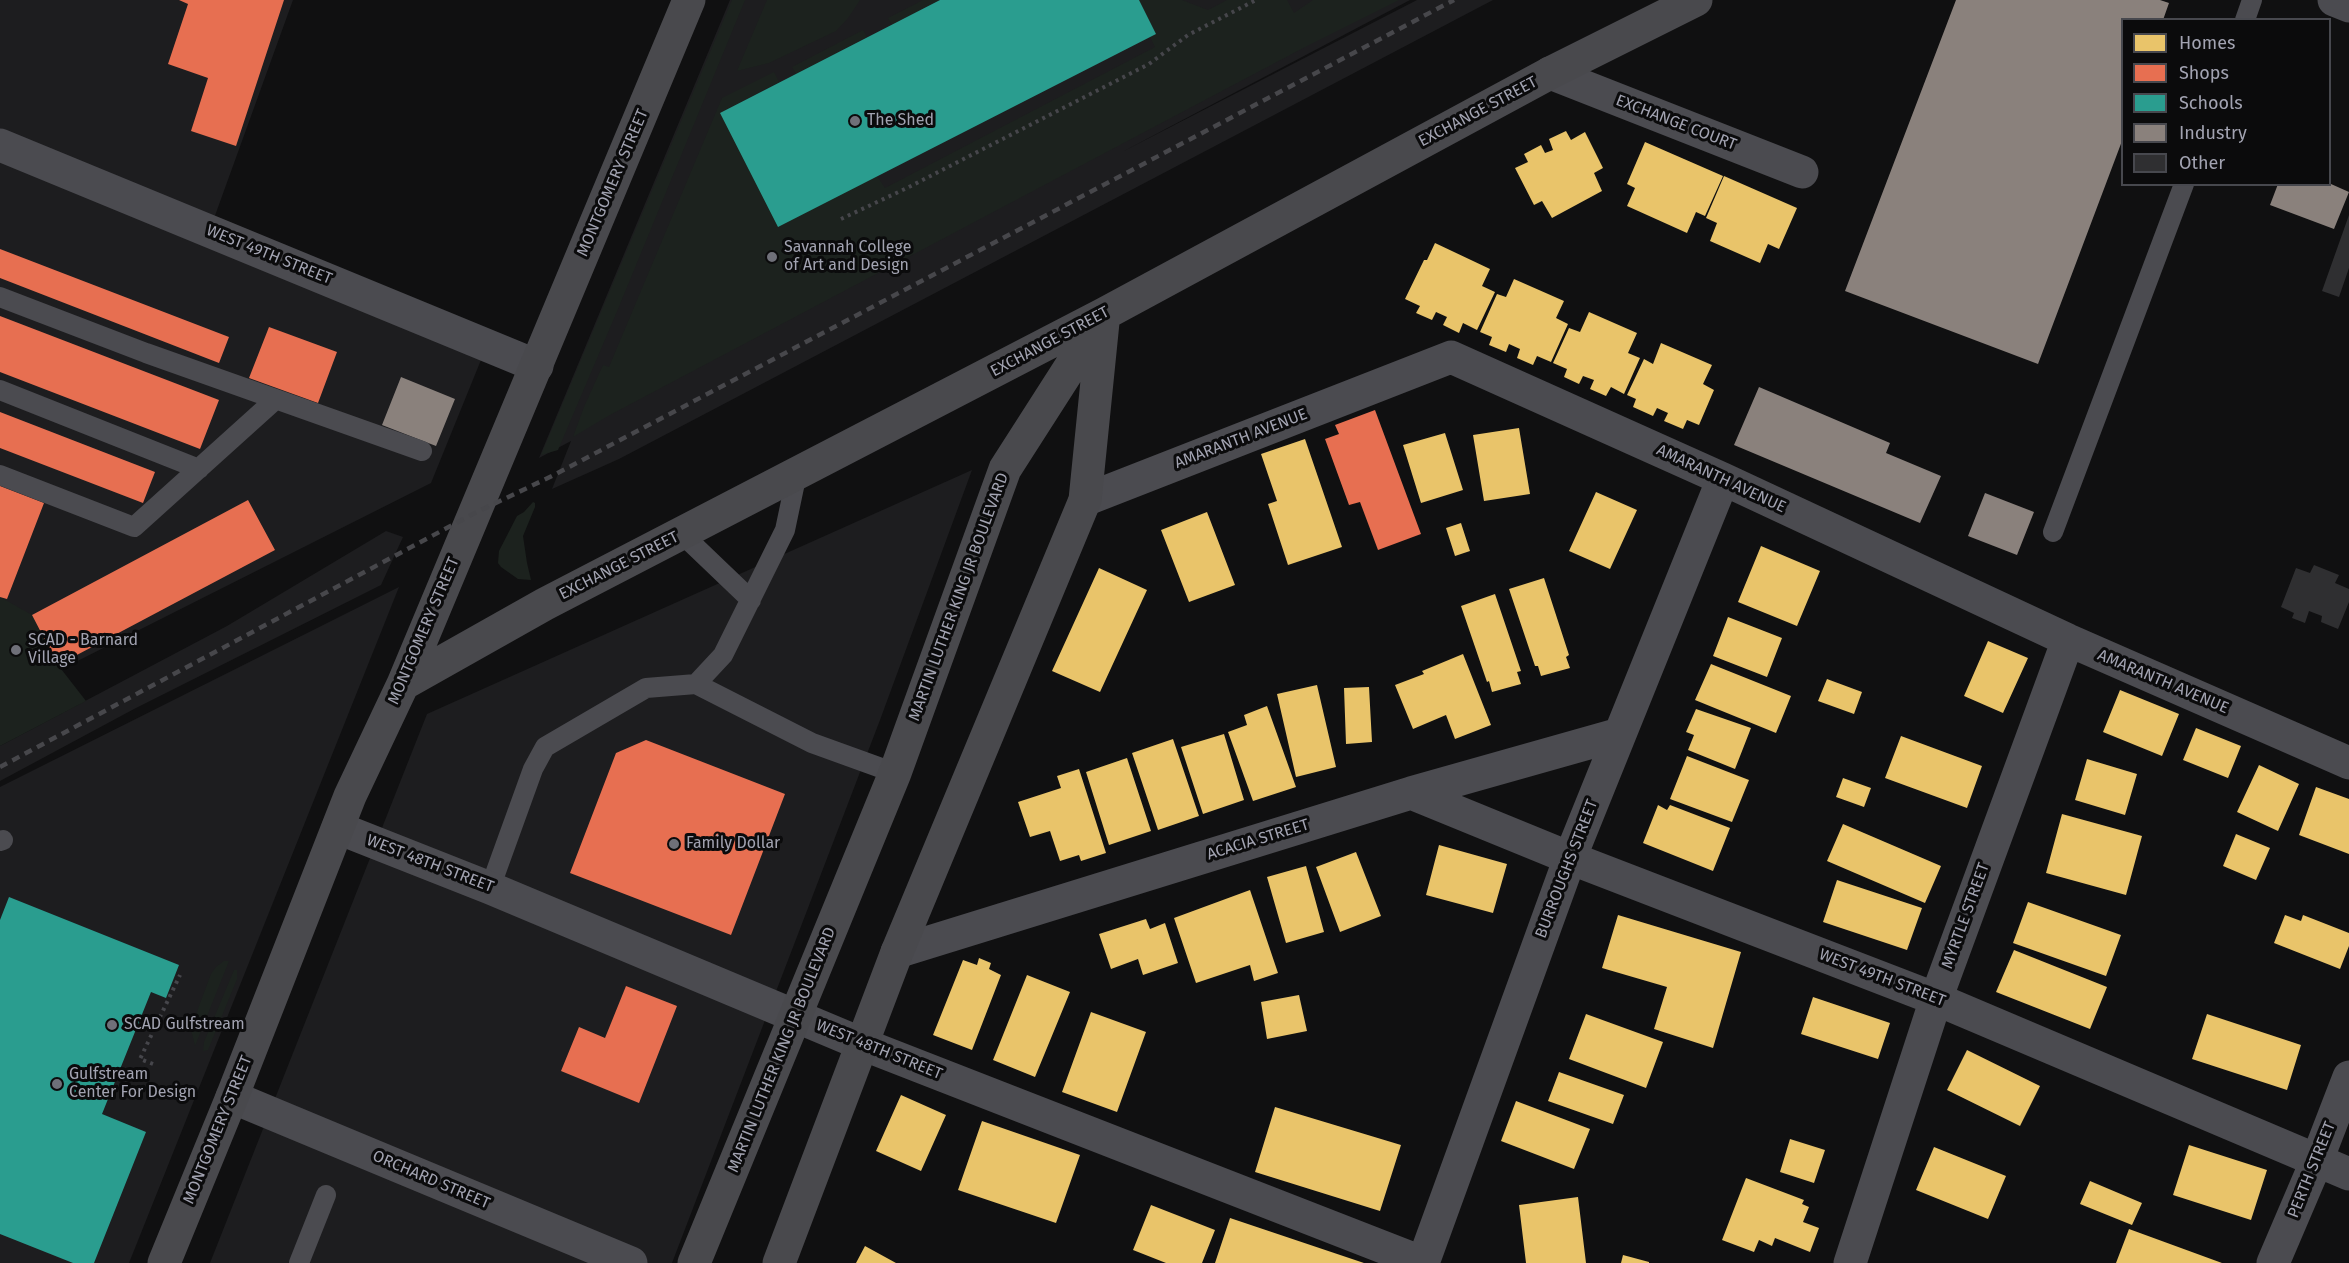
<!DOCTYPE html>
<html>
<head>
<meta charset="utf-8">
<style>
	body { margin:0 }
	#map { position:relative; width:2349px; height:1263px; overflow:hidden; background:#101011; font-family:"Fira Sans",sans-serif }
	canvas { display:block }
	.legend { position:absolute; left:2121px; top:18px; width:210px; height:168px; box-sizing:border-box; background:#0b0b0c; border:2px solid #47484e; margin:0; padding:8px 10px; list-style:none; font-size:18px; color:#a2a3b1 }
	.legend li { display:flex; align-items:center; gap:12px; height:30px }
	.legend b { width:30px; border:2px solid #47484e }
</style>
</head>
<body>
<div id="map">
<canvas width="2349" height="1263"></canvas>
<ul class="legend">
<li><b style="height:16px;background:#e9c46a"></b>Homes</li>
<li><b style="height:16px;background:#e76f51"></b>Shops</li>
<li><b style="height:16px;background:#2a9d8f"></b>Schools</li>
<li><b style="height:16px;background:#8a817c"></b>Industry</li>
<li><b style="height:16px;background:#2f2f31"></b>Other</li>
</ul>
</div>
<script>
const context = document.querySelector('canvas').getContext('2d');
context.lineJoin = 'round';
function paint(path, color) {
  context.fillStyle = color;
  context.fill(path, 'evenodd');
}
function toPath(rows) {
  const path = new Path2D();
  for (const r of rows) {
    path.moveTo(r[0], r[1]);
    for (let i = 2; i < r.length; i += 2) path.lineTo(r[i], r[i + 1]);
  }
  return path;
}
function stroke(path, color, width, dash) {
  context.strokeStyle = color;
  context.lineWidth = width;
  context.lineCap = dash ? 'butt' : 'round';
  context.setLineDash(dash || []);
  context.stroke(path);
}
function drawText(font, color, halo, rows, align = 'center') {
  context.font = font + ' "Fira Sans",sans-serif';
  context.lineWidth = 6;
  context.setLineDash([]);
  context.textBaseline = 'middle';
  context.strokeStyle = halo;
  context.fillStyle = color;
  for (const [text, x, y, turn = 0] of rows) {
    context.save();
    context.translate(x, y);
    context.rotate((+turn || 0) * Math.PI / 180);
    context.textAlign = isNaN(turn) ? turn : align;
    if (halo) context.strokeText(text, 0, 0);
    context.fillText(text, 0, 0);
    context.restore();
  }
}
paint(toPath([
	[0,0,293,0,204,246,483,355,431,483,0,700],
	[730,0,1410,0,1122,152,1417,0,1493,0,619,459,552,489,571,441,539,458],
	[972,470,880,720,672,1263,210,1263,427,714],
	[386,531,403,537,381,585,134,709,0,781,0,746,227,626],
	[399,587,129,1263,0,1263,0,787]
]), '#1d1d1f');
paint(toPath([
	[732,0,745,0,618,309,558,450,541,455],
	[767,0,860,0,848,18,836,31,769,63,737,71],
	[923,0,940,0,892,25,888,18],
	[1139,0,1182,0,1208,10,1227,0,1287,0,1294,13,1313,0,1399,0,1307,46,608,416,573,437,584,407,603,365,609,367,722,98,774,72,779,82,720,113,877,176,885,188,1155,47,1150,37,1156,34],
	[863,30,867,37,796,74,792,67],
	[533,502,535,503,535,507,523,536,527,563,531,580,518,579,501,567,498,563,499,551,517,516,524,512],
	[0,597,32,615,58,665,86,701,0,746],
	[224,961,229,961,195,1046,191,1030,199,1006,211,974,216,967],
	[234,970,237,970,237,979,208,1050,203,1051,204,1042]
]), '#1c221e');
paint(toPath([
	[1566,131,1571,140,1585,132,1603,168,1594,173,1602,191,1552,218,1542,201,1534,205,1515,168,1528,162,1524,154,1541,145,1545,153,1553,150,1549,139],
	[1645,142,1723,176,1705,216,1696,212,1687,233,1627,206,1635,188,1627,184],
	[1724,176,1797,208,1779,249,1768,244,1760,263,1710,241,1717,223,1706,218],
	[1435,243,1490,269,1482,286,1495,292,1477,330,1463,323,1459,333,1443,325,1447,317,1436,312,1432,320,1416,313,1420,306,1405,299,1424,260,1427,260],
	[1514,279,1564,301,1556,318,1568,324,1551,362,1537,356,1533,365,1517,358,1520,349,1509,344,1506,352,1489,345,1492,337,1480,332,1497,294,1506,297],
	[1589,312,1637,333,1628,353,1640,358,1624,394,1611,387,1606,396,1590,389,1594,380,1583,376,1579,384,1564,377,1567,369,1553,363,1569,328,1580,332],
	[1661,343,1712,365,1703,384,1714,390,1699,425,1687,420,1683,429,1664,421,1668,413,1657,408,1653,416,1633,407,1636,399,1627,395,1644,359,1653,364],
	[1519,428,1530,494,1484,501,1473,435],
	[1445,433,1463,490,1421,503,1403,445],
	[1305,439,1342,547,1288,565,1268,504,1277,501,1261,454],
	[1596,492,1637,510,1610,569,1569,551],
	[1207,512,1235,585,1189,602,1161,530],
	[1461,523,1470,551,1455,556,1446,528],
	[1761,546,1820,571,1797,626,1738,602],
	[1099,568,1147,590,1100,692,1052,671],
	[1544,578,1569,655,1566,657,1570,668,1541,676,1538,666,1535,666,1509,589],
	[1495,594,1521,671,1517,672,1521,684,1492,692,1489,681,1487,682,1461,606],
	[1728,617,1782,638,1767,677,1713,656],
	[1988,641,2028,658,2003,713,1964,696],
	[1463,654,1491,725,1455,739,1446,715,1413,729,1395,685,1424,674,1422,671],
	[1711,664,1791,696,1776,733,1695,700],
	[1827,679,1862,692,1854,714,1818,701],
	[1317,685,1336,767,1296,777,1277,694],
	[1369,687,1372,742,1346,744,1344,688],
	[2120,690,2179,714,2162,756,2103,732],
	[1267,706,1296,787,1253,801,1228,732,1247,725,1244,715],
	[1696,709,1751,728,1735,769,1688,750,1694,735,1686,732],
	[2196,728,2241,746,2228,778,2183,760],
	[1224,734,1244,800,1203,814,1181,747],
	[1901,736,1982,766,1967,808,1885,778],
	[1173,739,1199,816,1158,830,1132,753],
	[1687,756,1749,780,1732,822,1670,799],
	[1127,758,1151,831,1109,845,1086,772],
	[2087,759,2137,774,2125,815,2075,800],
	[2259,765,2299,784,2278,831,2237,812],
	[1079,769,1106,853,1081,861,1079,855,1060,861,1050,831,1030,837,1018,802,1061,788,1057,776],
	[1843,778,1871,788,1864,807,1836,797],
	[2316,787,2349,799,2349,854,2299,835],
	[1658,805,1667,810,1670,805,1730,828,1713,871,1643,843],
	[2062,814,2142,836,2126,895,2046,873],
	[1843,824,1941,866,1925,903,1827,861],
	[2236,834,2270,848,2256,880,2223,866],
	[1439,845,1507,864,1493,913,1426,895],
	[1356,852,1381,916,1340,932,1316,867],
	[1306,866,1324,932,1286,943,1267,877],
	[1837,880,1922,908,1907,950,1823,922],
	[1250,890,1278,973,1254,981,1250,965,1196,983,1174,918],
	[2028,902,2121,935,2106,976,2013,943],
	[1618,915,1741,952,1713,1048,1654,1029,1667,987,1602,968],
	[2285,915,2301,921,2303,915,2349,933,2349,946,2340,969,2274,943],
	[1146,919,1150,929,1165,923,1178,963,1143,975,1138,959,1111,969,1099,934],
	[2014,950,2107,987,2090,1029,1996,992],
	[979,958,991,963,989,969,1001,975,972,1050,933,1035,963,960,977,965],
	[1027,975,1070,992,1035,1077,993,1060],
	[1299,995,1307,1031,1267,1039,1261,1002],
	[1813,997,1890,1023,1878,1059,1801,1034],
	[1091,1012,1146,1032,1117,1112,1062,1092],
	[1586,1014,1663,1042,1646,1088,1569,1059],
	[2207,1014,2301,1045,2287,1090,2192,1059],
	[1967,1050,2040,1086,2020,1126,1947,1090],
	[1559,1072,1624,1095,1613,1124,1548,1101],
	[901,1095,946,1115,921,1171,876,1151],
	[1516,1101,1590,1129,1574,1169,1501,1141],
	[1275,1107,1401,1145,1380,1211,1255,1172],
	[982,1121,1080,1155,1056,1223,958,1190],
	[1790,1139,1825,1150,1814,1183,1780,1172],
	[2189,1145,2267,1170,2251,1220,2173,1195],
	[1934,1147,2006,1176,1988,1219,1916,1190],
	[1746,1178,1804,1200,1802,1204,1809,1207,1803,1222,1819,1228,1810,1252,1775,1238,1772,1246,1759,1240,1754,1252,1722,1240],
	[2090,1181,2142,1203,2132,1225,2080,1204],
	[1578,1197,1586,1263,1526,1263,1519,1205],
	[1151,1205,1215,1230,1202,1263,1166,1263,1133,1250],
	[1230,1218,1364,1263,1215,1263],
	[2129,1229,2222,1263,2116,1263],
	[865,1246,896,1263,856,1263],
	[1623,1255,1649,1262,1649,1263,1621,1263]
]), '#e9c46a');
paint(toPath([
	[179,0,284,0,236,146,191,131,208,78,168,64,188,4],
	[0,249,229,337,219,363,0,278],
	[0,316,219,400,200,449,0,372],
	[269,327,337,352,318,403,249,378],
	[1375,410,1421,534,1378,550,1360,502,1349,505,1325,439,1339,434,1335,425],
	[0,412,155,472,143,503,0,448],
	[0,486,44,503,7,599,0,597],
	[248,500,275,550,58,665,32,615],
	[646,740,785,794,731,935,570,873,616,753],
	[626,986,677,1006,639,1103,561,1071,579,1027,605,1038]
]), '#e76f51');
paint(toPath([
	[940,0,1139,0,1156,34,778,227,720,113],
	[9,897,179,965,166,998,151,992,102,1114,146,1132,94,1263,73,1263,0,1234,0,920]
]), '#2a9d8f');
paint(toPath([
	[1956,0,2160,0,2169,3,2163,20,2122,20,2122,141,2038,364,1845,291],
	[2278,184,2331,184,2349,192,2334,229,2270,205],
	[401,377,455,399,436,446,382,425],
	[1759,387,1890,443,1886,453,1941,476,1920,523,1734,445],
	[1985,493,2034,512,2017,555,1968,536]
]), '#8a817c');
paint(toPath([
	[2349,215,2349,268,2339,297,2322,291],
	[2314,565,2339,575,2335,583,2349,589,2349,602,2338,629,2321,622,2322,616,2309,611,2305,623,2292,618,2294,613,2281,607,2296,568,2310,573]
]), '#2f2f31');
stroke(toPath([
	[841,219,907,188,1149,64,1188,35,1256,0],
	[153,1064,140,1059,180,975]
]), '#46464b', 4, [3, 4.5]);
stroke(toPath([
	[2245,20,2252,0],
	[0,297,146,353,422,451],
	[0,390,199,469],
	[0,475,134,527,276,399],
	[2053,532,2184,184],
	[682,534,751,600],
	[696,684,812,743,895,773],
	[0,841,3,840],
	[490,888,533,769,545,747,646,688,696,684,723,655,785,530,797,473],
	[299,1263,326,1195]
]), '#4b4b50', 20);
stroke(toPath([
	[2334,0,2349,6],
	[1550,73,1802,172],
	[0,145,537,366],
	[1085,500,1451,357,1723,479,2068,640,2349,763],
	[1411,793,1570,858,1936,999,2349,1174],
	[338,828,490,888,862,1044,1424,1263],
	[897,952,1411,793,1620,734],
	[232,1097,631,1263],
	[1423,1263,1570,858,1723,479],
	[1850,1263,1936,999,2068,640],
	[2273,1263,2317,1160,2349,1077]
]), '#4b4b50', 33);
stroke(toPath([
	[403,684,545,604,1104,314,1550,73,1696,0],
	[164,1263,232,1097,350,796,403,684,689,0],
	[694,1263,895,773,1005,469,1103,316],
	[779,1263,897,952,1085,500,1103,322]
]), '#49494d', 33);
stroke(toPath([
	[0,767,473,514,552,476,1454,0]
]), '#47474b', 4.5, [8, 6]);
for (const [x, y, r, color] of [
	[855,121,6,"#6f7079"],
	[772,257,6,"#6f7079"],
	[16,650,6,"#6f7079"],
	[674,844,6,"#6f7079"],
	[112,1025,6,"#6f7079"],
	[57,1084,6,"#6f7079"]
]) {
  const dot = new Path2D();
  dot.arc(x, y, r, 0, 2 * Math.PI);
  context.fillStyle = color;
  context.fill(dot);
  stroke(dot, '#0b0b0c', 2);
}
drawText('16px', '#a2a3b1', '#0b0b0c', [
	["EXCHANGE STREET",1478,112,-28],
	["EXCHANGE COURT",1676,123,21],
	["MONTGOMERY STREET",613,183,-67],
	["WEST 49TH STREET",269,255,22],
	["EXCHANGE STREET",1050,342,-28],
	["AMARANTH AVENUE",1241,439,-21],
	["AMARANTH AVENUE",1721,479,25],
	["EXCHANGE STREET",619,566,-27],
	["MARTIN LUTHER KING JR BOULEVARD",959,597,-70],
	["MONTGOMERY STREET",424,631,-67],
	["AMARANTH AVENUE",2163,682,23],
	["ACACIA STREET",1258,840,-17],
	["WEST 48TH STREET",430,864,21],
	["BURROUGHS STREET",1567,869,-69],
	["MYRTLE STREET",1966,916,-70],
	["WEST 49TH STREET",1882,978,21],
	["MARTIN LUTHER KING JR BOULEVARD",782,1050,-68],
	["WEST 48TH STREET",879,1050,22],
	["MONTGOMERY STREET",218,1130,-68],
	["PERTH STREET",2312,1170,-68],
	["ORCHARD STREET",431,1180,23]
]);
drawText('16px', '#a2a3b1', '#0b0b0c', [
	["The Shed",867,121],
	["Savannah College",784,248],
	["of Art and Design",784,266],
	["SCAD - Barnard",28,641],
	["Village",28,659],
	["Family Dollar",686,844],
	["SCAD Gulfstream",124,1025],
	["Gulfstream",69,1075],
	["Center For Design",69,1093]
], 'left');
</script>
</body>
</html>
